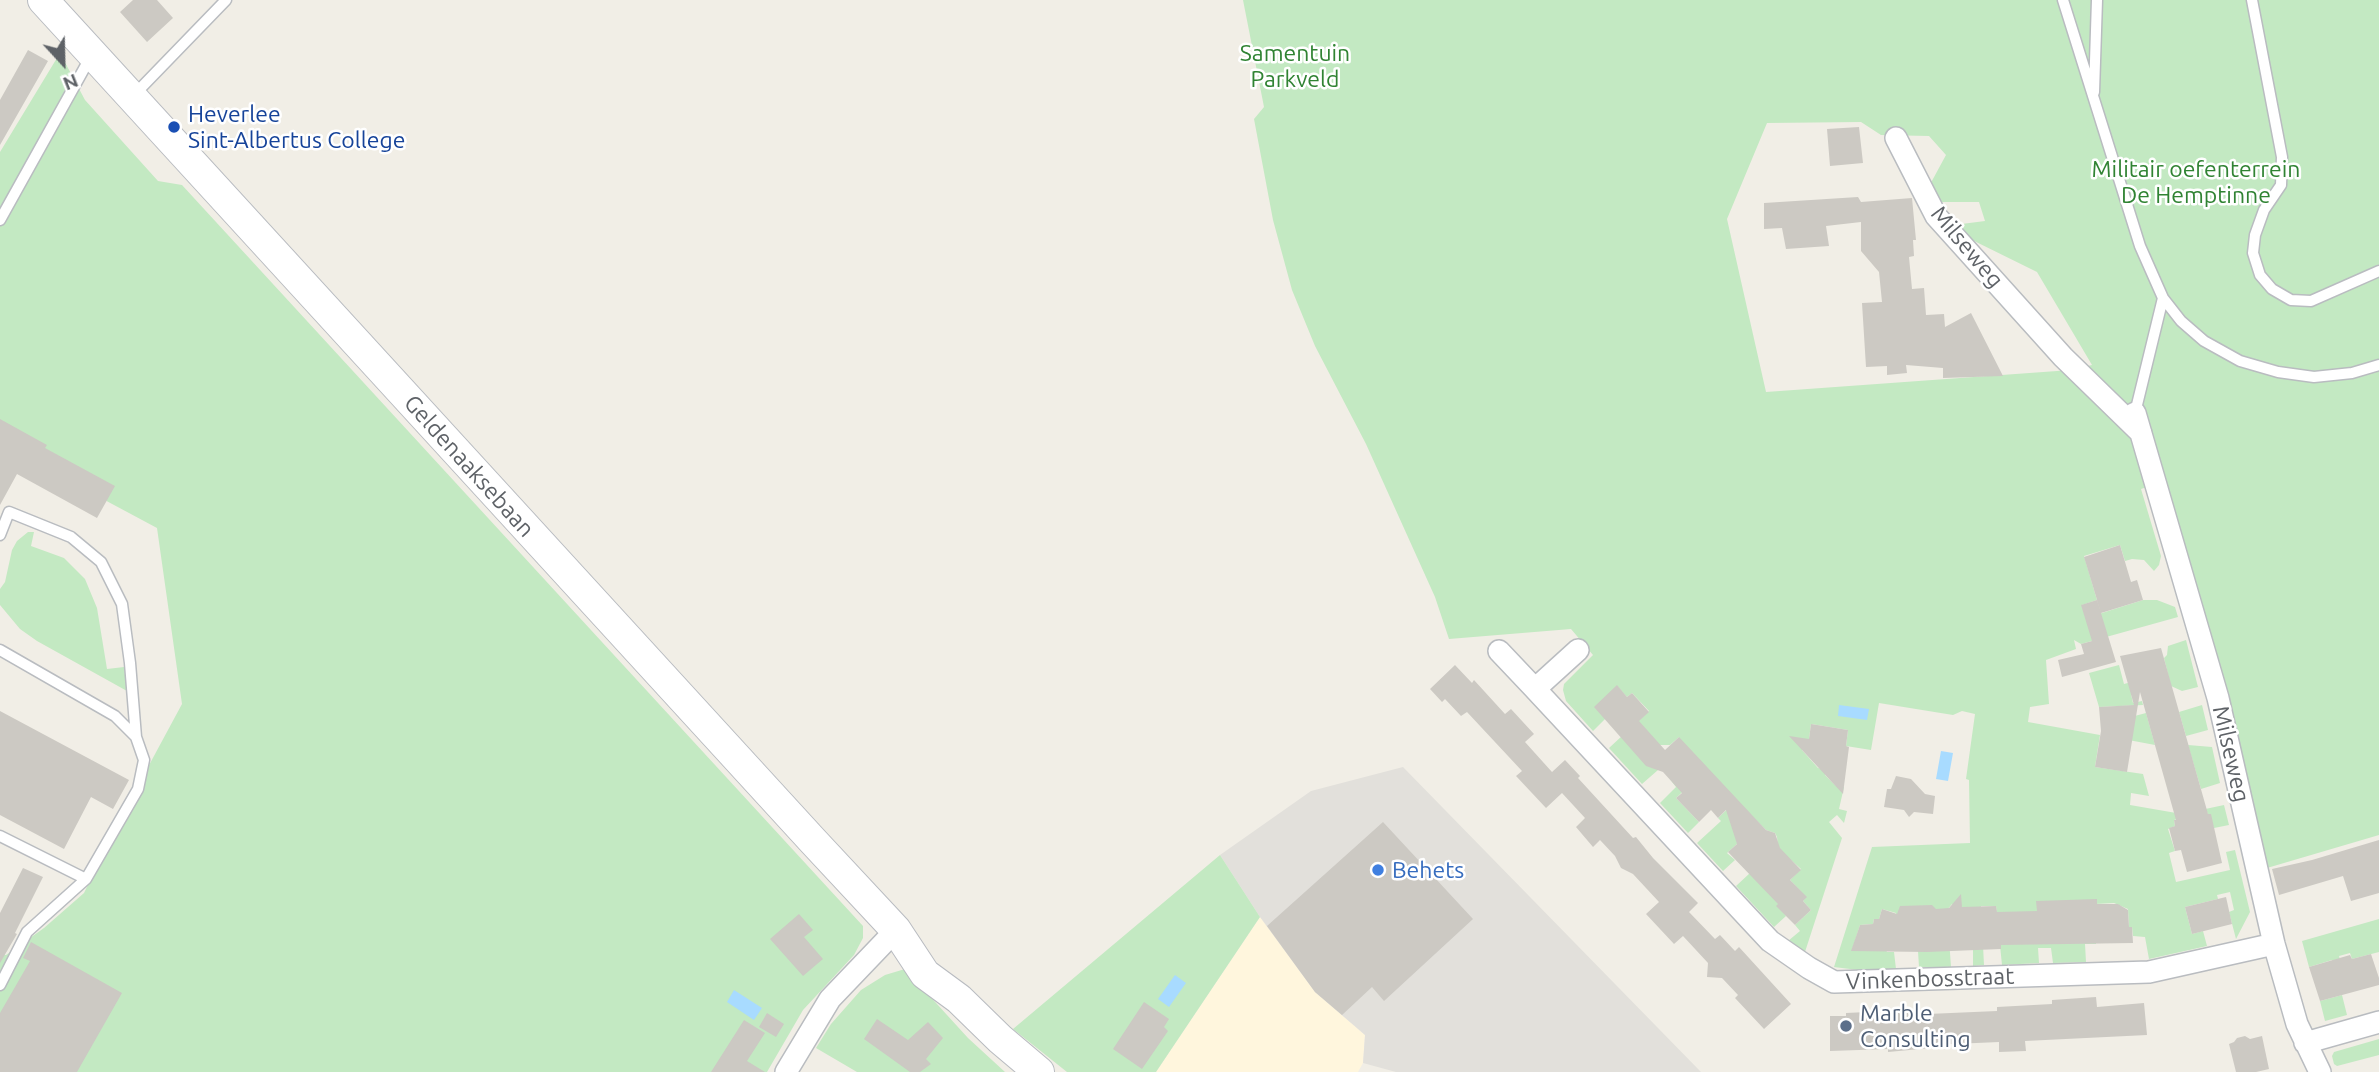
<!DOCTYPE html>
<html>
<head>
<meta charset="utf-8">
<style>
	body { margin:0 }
	#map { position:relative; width:2379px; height:1072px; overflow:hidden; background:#f1eee6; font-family:Ubuntu,sans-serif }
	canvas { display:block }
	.north { position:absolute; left:28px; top:28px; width:70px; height:70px; -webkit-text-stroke:5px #fff; paint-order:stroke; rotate:158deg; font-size:19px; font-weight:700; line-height:28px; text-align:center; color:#5e6267 }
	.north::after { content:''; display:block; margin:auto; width:24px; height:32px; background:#5e6267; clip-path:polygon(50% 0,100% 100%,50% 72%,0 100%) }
</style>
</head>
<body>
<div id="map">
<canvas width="2379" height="1072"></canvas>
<div class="north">N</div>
</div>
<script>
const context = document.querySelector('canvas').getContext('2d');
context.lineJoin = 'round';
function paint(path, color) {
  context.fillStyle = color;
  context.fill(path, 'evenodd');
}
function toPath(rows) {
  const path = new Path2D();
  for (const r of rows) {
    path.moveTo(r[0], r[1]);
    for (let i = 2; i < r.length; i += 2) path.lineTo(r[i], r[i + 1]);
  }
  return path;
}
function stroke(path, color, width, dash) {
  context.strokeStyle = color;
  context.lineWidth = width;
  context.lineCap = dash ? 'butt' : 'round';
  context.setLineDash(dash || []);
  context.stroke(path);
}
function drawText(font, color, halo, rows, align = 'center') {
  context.font = font + ' Ubuntu,sans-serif';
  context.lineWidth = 5;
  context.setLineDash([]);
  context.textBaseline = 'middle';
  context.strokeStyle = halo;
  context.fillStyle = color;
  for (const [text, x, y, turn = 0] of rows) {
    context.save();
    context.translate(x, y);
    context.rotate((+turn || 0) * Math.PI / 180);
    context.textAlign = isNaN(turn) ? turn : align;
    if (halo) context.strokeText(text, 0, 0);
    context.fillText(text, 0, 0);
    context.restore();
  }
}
paint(toPath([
	[1260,917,1342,1015,1365,1035,1363,1063,1358,1072,1156,1072]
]), '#fff6dd');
paint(toPath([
	[1403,767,1701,1072,1396,1072,1363,1063,1365,1035,1315,992,1260,917,1220,855,1311,791]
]), '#e2e0db');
paint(toPath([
	[1243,0,2379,0,2379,835,2267,868,2156,484,2141,489,2161,556,2159,565,2154,571,2144,560,2132,559,2125,561,2120,545,2084,556,2097,600,2082,605,2086,618,2143,600,2157,600,2175,607,2178,617,2081,644,2074,640,2076,649,2046,660,2049,704,2030,707,2028,722,2100,735,2095,767,2143,774,2149,796,2131,793,2130,805,2182,814,2224,805,2229,825,2214,828,2207,812,2174,820,2175,826,2168,829,2175,851,2169,853,2176,882,2230,870,2226,852,2235,850,2250,912,2236,939,2229,912,2234,910,2230,892,2217,895,2218,899,2185,907,2192,934,2203,931,2207,946,2149,959,2145,937,2133,936,2132,927,2129,927,2128,909,2114,903,2095,904,2096,944,2085,944,2086,962,2053,963,2051,948,2038,948,2039,963,2002,965,1996,906,1981,906,1984,965,1973,966,1973,950,1952,904,1947,910,1951,967,1919,967,1918,951,1896,918,1896,913,1882,909,1879,919,1874,919,1873,924,1860,925,1852,950,1886,950,1887,952,1894,952,1896,969,1858,970,1834,967,1872,847,1970,843,1969,780,1966,779,1975,714,1962,711,1953,715,1879,703,1871,750,1846,746,1848,730,1811,724,1809,739,1803,739,1802,750,1818,768,1826,769,1825,775,1836,786,1844,787,1839,809,1847,811,1844,823,1837,815,1829,822,1842,838,1804,955,1788,941,1800,931,1795,925,1811,910,1803,901,1806,897,1790,880,1801,869,1791,860,1778,904,1786,916,1774,927,1736,886,1778,847,1777,837,1775,833,1766,830,1750,814,1738,843,1727,853,1735,860,1723,871,1697,843,1721,821,1718,818,1736,801,1707,769,1676,798,1699,822,1688,833,1660,803,1676,787,1669,778,1679,737,1670,745,1660,745,1658,770,1642,784,1609,748,1649,711,1632,693,1627,697,1617,686,1606,718,1593,731,1566,701,1563,690,1564,684,1593,655,1571,629,1449,639,1435,597,1366,444,1315,346,1292,290,1273,220,1254,119,1264,107],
	[1861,122,1881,135,1929,136,1946,155,1927,190,1942,202,1979,202,1985,221,1954,225,1964,236,2037,272,2092,365,2071,370,1766,392,1727,219,1767,123],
	[60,53,85,100,158,181,182,185,863,926,863,938,854,955,803,1010,767,1072,0,1072,0,955,6,955,44,928,84,893,120,819,182,704,157,528,0,444,0,152],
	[28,532,34,532,31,546,64,558,85,579,97,608,107,669,124,667,127,691,37,641,20,629,0,605,0,589,5,582,12,550,17,541],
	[2186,640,2198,687,2182,691,2171,686,2164,658,2167,655,2168,646],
	[2119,665,2124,684,2135,681,2138,692,2131,694,2133,703,2142,701,2143,705,2099,707,2089,673],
	[2202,705,2208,730,2186,736,2179,712],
	[2146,713,2155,745,2102,735,2127,718],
	[2188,745,2212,747,2220,783,2201,789],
	[1220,855,1260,917,1156,1072,1067,1072,1013,1029],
	[2379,919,2379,952,2352,959,2350,953,2339,956,2342,967,2335,969,2332,960,2309,967,2302,941],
	[905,969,968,1038,1005,1072,857,1072,816,1048,831,1024,861,990,885,975],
	[2342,995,2347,1015,2325,1021,2320,1001],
	[2379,1039,2379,1055,2337,1066,2334,1064,2332,1056,2334,1052]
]), '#c3e9c2');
paint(toPath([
	[1839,705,1869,709,1867,720,1838,716],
	[1941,751,1953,753,1948,781,1936,779],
	[1175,975,1186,983,1169,1007,1158,999],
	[734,990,762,1008,754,1020,727,1002]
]), '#a8dbff');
paint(toPath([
	[133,0,157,0,173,18,147,42,120,12],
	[28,50,48,61,0,145,0,100],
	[1859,127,1863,163,1830,166,1827,129],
	[1858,197,1861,202,1912,198,1916,240,1913,240,1914,256,1909,257,1912,289,1924,288,1926,315,1944,314,1945,327,1971,313,2003,376,1943,378,1943,368,1906,365,1907,373,1887,375,1887,366,1866,367,1862,303,1882,302,1879,272,1861,251,1861,222,1826,226,1829,246,1786,249,1782,228,1764,229,1764,203],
	[0,419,47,445,45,448,115,486,97,518,17,474,0,505],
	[2120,545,2131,582,2137,580,2143,600,2101,613,2084,557],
	[2097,600,2116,662,2062,677,2058,660,2084,654,2081,644,2092,641,2081,605],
	[2161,648,2208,814,2211,814,2222,863,2187,872,2181,850,2175,851,2169,828,2175,826,2174,820,2176,820,2140,692,2127,772,2095,767,2101,731,2099,707,2134,705,2120,656],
	[1455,665,1472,683,1474,680,1505,714,1511,709,1534,734,1525,742,1552,772,1565,760,1580,776,1578,778,1633,838,1636,837,1653,858,1698,903,1689,912,1715,939,1720,935,1735,951,1739,947,1791,1004,1764,1029,1735,998,1738,995,1722,978,1707,977,1708,963,1683,936,1674,944,1646,914,1659,902,1633,874,1621,868,1615,856,1600,840,1593,847,1576,827,1585,818,1562,793,1546,808,1516,776,1522,771,1467,712,1461,716,1445,699,1442,702,1430,689],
	[1617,685,1627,697,1632,693,1649,712,1639,721,1665,750,1679,737,1766,830,1775,833,1780,848,1801,870,1790,880,1807,897,1803,901,1811,910,1795,925,1776,906,1778,904,1728,852,1737,844,1726,810,1718,818,1711,810,1699,822,1676,798,1682,793,1663,772,1646,766,1594,707],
	[0,711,129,780,113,809,91,797,64,849,0,815],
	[1811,724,1848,730,1846,746,1849,747,1843,794,1789,736,1809,739],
	[1896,776,1911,779,1925,794,1935,796,1933,814,1914,812,1909,817,1904,810,1884,807,1887,789,1891,789],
	[1383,822,1473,919,1384,1001,1372,987,1342,1015,1315,992,1267,926],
	[2379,840,2379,893,2351,901,2343,876,2279,895,2272,869,2312,860],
	[23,868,43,877,15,933,17,934,0,963,0,913],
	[1961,894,1962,907,1996,906,1997,912,2037,911,2036,901,2097,899,2097,904,2118,904,2128,910,2129,927,2132,927,2133,943,2001,945,2001,949,1927,952,1851,951,1860,925,1873,924,1874,919,1879,919,1882,909,1897,914,1900,906,1932,905,1936,909,1949,908],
	[2226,897,2232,924,2192,934,2185,907],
	[799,914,813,930,804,937,823,959,803,976,770,939],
	[31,942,122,993,77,1072,0,1072,0,1013,30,961,23,958],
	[2371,954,2379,978,2379,985,2320,1001,2309,967,2350,955,2352,959],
	[2096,997,2097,1007,2144,1003,2147,1035,2025,1041,2026,1051,1999,1052,1999,1042,1931,1045,1931,1048,1888,1052,1888,1049,1830,1051,1830,1016,1846,1016,1846,1013,1867,1012,1867,1015,1927,1009,1928,1014,1997,1011,1997,1007,2052,1004,2052,1000],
	[1144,1002,1169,1019,1164,1027,1168,1031,1142,1069,1113,1049],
	[767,1013,784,1024,776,1037,759,1027],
	[877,1019,908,1040,928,1022,943,1038,926,1059,931,1064,920,1072,910,1072,864,1039],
	[744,1020,765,1033,747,1061,765,1072,711,1072],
	[2245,1036,2250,1039,2262,1036,2269,1069,2256,1072,2236,1072,2229,1044,2234,1042,2237,1038]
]), '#ccc9c3');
const lane = toPath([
	[2063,0,2140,246,2163,298,2181,321,2204,341,2240,361,2278,372,2314,377,2352,373,2379,365],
	[2252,0,2282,157,2281,185,2264,210,2255,235,2253,253,2260,275,2272,289,2291,300,2311,301,2379,271],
	[2094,92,2097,0],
	[134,95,226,0],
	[0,220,90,58],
	[2135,413,2163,298],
	[0,535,9,512,71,537,101,562,122,604,130,663,136,737,144,760,138,789,86,879,27,932,0,985],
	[0,650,115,716,136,737],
	[0,836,86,879]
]);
const street = toPath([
	[1896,138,1936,216,2063,357,2141,433],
	[2135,413,2218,698,2274,944,2297,1024,2320,1072],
	[1578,650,1535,689,1770,941,1809,968,1834,982,2149,972,2274,944],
	[1499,651,1535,689],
	[2305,1043,2379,1022],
	[786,1072,830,999,896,930]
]);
const secondary = toPath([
	[43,0,813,841,896,930,925,974,959,999,1000,1039,1039,1072]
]);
stroke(lane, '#b9bcc0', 13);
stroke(street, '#b9bcc0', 24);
stroke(secondary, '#b8bbc0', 32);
stroke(lane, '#fff', 10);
stroke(street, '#fff', 21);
stroke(secondary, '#fff', 30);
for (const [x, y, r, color] of [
	[174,127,7,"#1a4fb4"],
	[1378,870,7,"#3f7fe0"],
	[1846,1026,7,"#5c6f8a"]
]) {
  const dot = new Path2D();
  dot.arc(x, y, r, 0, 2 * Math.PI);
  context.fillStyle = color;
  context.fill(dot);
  stroke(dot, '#fff', 2.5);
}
drawText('23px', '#308333', '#fff', [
	["Samentuin",1295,53],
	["Parkveld",1295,79],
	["Militair oefenterrein",2196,169],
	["De Hemptinne",2196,195]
]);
drawText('23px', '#164399', '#fff', [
	["Heverlee",188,114],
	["Sint-Albertus College",188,140]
], 'left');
drawText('23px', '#5e6267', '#fff', [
	["Milseweg",1967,247,50],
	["Geldenaaksebaan",469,466,48],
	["Milseweg",2231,754,77],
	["Vinkenbosstraat",1930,979,-2]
]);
drawText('23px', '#366cbe', '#fff', [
	["Behets",1392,870]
], 'left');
drawText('23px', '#4e5e75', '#fff', [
	["Marble",1860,1013],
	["Consulting",1860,1039]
], 'left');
</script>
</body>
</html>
